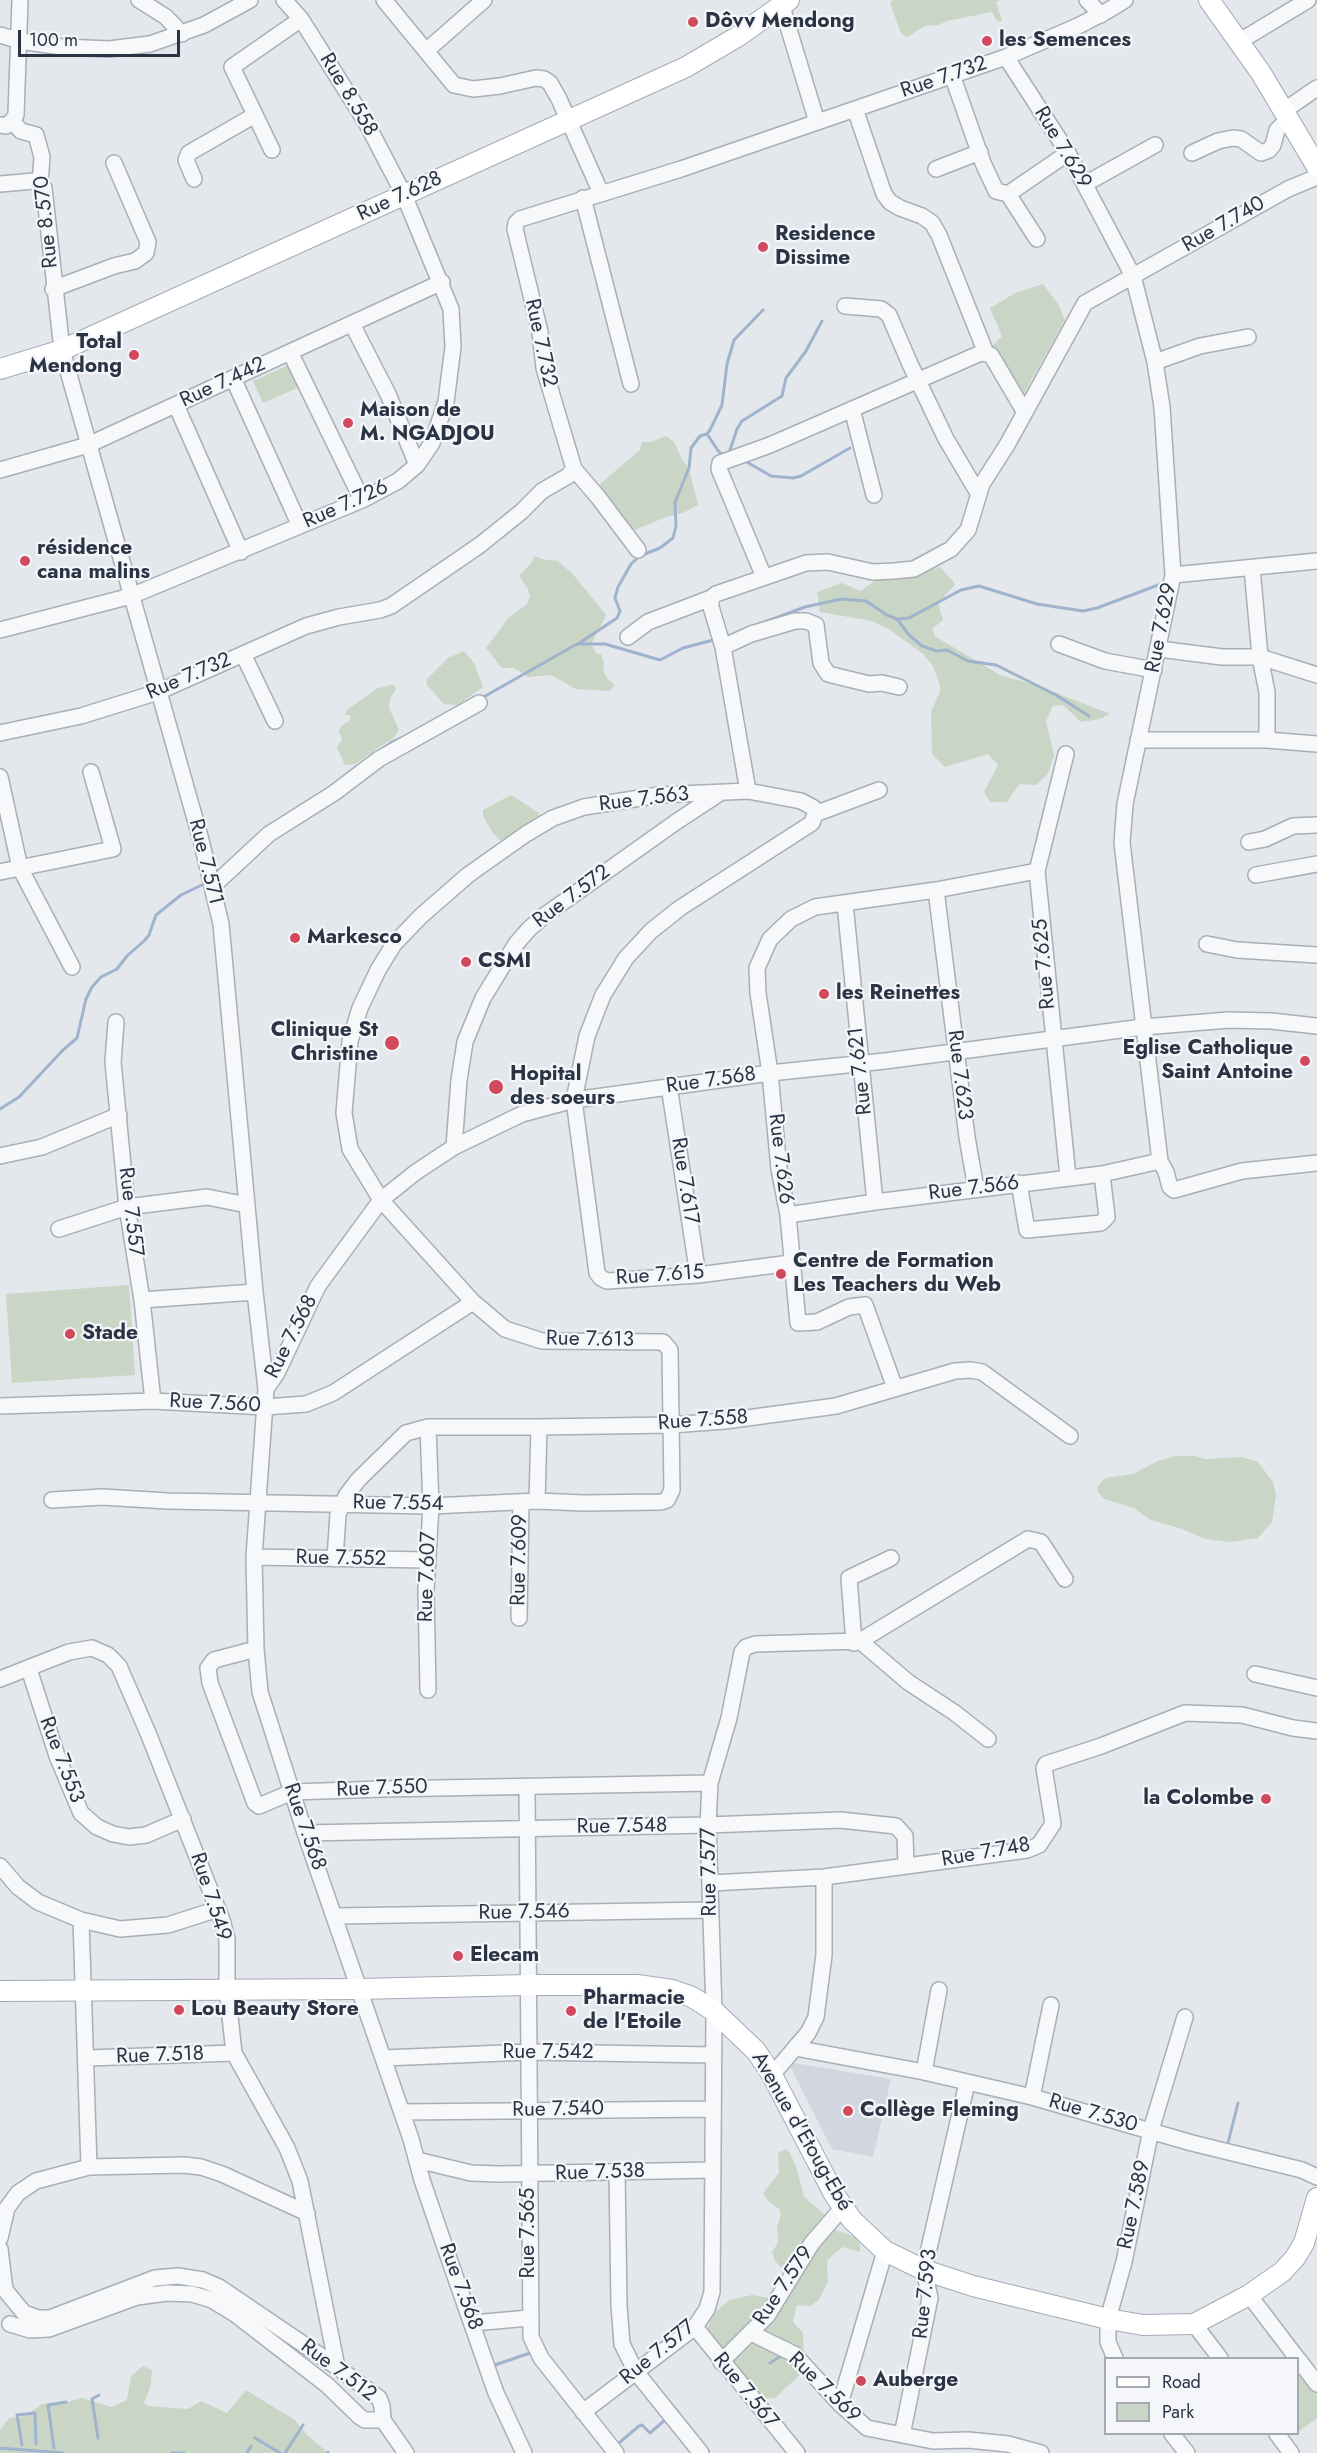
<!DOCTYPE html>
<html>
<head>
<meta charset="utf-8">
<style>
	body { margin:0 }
	#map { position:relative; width:1317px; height:2453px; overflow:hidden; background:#e4e7ec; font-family:Jost,sans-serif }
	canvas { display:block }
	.legend { position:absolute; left:1104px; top:2357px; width:195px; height:78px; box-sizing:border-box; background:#f4f6f9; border:2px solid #a4a8b1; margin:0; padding:8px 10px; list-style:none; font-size:18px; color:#2b3445 }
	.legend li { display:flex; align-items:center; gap:12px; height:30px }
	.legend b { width:30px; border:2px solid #a4a8b1 }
	.scale { position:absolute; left:18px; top:30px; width:162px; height:27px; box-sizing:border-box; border:3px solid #2b3445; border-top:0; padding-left:8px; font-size:18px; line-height:21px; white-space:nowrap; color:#2b3445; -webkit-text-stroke:4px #f4f6f9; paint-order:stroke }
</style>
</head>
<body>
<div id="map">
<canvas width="1317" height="2453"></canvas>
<ul class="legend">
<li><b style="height:8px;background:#fff"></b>Road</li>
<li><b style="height:16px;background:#c9d6c5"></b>Park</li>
</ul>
<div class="scale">100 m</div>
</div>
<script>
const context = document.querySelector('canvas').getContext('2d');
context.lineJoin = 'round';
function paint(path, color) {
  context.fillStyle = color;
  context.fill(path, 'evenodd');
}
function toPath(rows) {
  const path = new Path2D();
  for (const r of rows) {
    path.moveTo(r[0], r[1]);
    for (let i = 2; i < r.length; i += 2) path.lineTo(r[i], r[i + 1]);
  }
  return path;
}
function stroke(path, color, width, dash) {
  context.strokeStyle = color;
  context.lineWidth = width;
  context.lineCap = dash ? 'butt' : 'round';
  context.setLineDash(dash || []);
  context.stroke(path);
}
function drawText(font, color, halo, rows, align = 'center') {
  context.font = font + ' Jost,sans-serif';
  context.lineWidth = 4.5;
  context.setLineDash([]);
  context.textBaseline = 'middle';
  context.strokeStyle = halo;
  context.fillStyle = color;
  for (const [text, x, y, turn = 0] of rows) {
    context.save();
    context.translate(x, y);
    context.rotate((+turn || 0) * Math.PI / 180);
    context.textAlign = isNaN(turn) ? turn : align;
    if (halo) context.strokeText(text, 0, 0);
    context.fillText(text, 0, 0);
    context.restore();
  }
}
paint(toPath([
	[788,2062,891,2079,873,2157,832,2149]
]), '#d2d6de');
paint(toPath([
	[893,0,1000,0,996,2,1002,21,997,21,992,12,947,21,938,25,925,26,907,37,901,33,890,3],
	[1043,284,1058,304,1065,320,1022,397,992,346,1002,336,990,308,1015,293],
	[291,364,302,386,263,403,253,381],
	[666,436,674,442,682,460,689,468,698,505,683,513,666,517,630,532,601,491,600,484,640,450,642,442,651,442],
	[535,556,541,559,557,561,572,573,606,615,591,645,597,654,601,654,604,663,603,670,607,678,615,685,610,691,576,689,551,675,528,677,514,668,502,668,486,648,509,617,526,605,530,596,528,589,519,576,532,562],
	[940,567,953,581,955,585,938,603,943,620,932,629,936,637,1000,675,1039,686,1110,714,1100,719,1081,722,1063,705,1053,706,1046,721,1054,755,1048,774,1036,785,1019,784,1007,802,990,802,984,792,998,765,988,754,945,767,932,754,931,712,941,689,933,666,923,654,890,630,872,621,820,612,817,592,842,583,860,591,881,577,920,574],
	[464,651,474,663,483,687,458,705,444,704,427,685,426,680,448,658],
	[390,685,395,686,396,690,390,698,389,708,399,730,393,738,355,764,345,765,337,748,342,739,339,731,341,726,350,720,350,715,345,715,347,710,378,688],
	[511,795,539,813,539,819,509,839,500,840,493,833,483,816,483,810],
	[129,1285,135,1375,12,1383,6,1294],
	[1175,1456,1195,1456,1205,1459,1242,1457,1258,1462,1273,1482,1276,1495,1272,1522,1258,1538,1229,1542,1205,1539,1182,1529,1151,1520,1134,1508,1104,1499,1098,1492,1097,1487,1105,1478,1133,1474,1158,1461],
	[786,2149,790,2153,796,2166,804,2197,823,2213,836,2230,855,2237,860,2245,860,2252,843,2247,835,2253,827,2261,828,2281,819,2300,810,2306,797,2305,793,2322,803,2333,804,2354,811,2372,801,2374,775,2398,759,2399,705,2336,712,2315,730,2300,752,2295,781,2300,786,2272,775,2261,772,2252,778,2243,777,2227,781,2214,779,2209,768,2201,763,2193,779,2173,778,2153],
	[143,2366,152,2370,151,2385,144,2403,148,2406,188,2409,201,2401,227,2413,246,2390,295,2420,307,2435,328,2453,0,2453,0,2430,9,2418,25,2416,42,2404,66,2402,82,2398,111,2407,127,2400,131,2376],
	[1298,2366,1317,2392,1317,2418,1298,2432]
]), '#c9d6c5');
stroke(toPath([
	[707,434,719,452,724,455],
	[729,453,737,429,742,421,782,396,786,378,806,351,822,321],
	[745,461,771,476,793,478,801,476,850,448],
	[897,619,909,635,922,646,937,651,947,650,968,661,996,665,1056,695,1089,716],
	[754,626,805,607,841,599,866,601,887,615,897,619,909,618,961,590,979,586,1037,604,1083,611,1097,608,1161,584],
	[578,644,617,618,620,611,615,598,618,587,631,564,640,556,660,548,673,538,676,526,675,502,689,468,691,448,700,436,707,434,710,430,722,405,727,364,734,340,763,310],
	[480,699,577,644,605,644,660,660,683,648,717,639],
	[382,749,392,742,402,738],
	[0,1109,19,1097,63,1050,77,1038,86,999,92,987,101,977,117,969,127,956,144,941,149,935,156,915,181,895,206,883],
	[1227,2147,1238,2103],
	[770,2363,784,2354],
	[492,2366,530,2353],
	[98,2438,92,2399,99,2395],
	[255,2438,280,2453],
	[620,2442,639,2426,642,2425,650,2433,666,2419],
	[22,2445,17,2415,35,2413,36,2444],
	[0,2448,63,2453],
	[54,2448,48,2405,66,2402],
	[172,2453,184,2453],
	[247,2453,251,2446],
	[285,2453,303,2425],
	[327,2453,328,2452]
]), '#9fb4cc', 3);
const minor = toPath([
	[139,0,166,17,182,34],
	[384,0,454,85,473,89,500,86,536,78,544,79,550,83,559,99,601,193],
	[780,0,817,122],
	[1087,0,1101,15],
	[0,35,20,41,62,47,109,49,150,44,204,25,250,0],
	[1240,41,1308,0],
	[426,51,484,0],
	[1006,57,1068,153,1133,276,1155,362,1162,407,1173,575,1125,804,1122,843,1160,1161,1166,1172,1170,1187,1174,1190,1242,1171,1317,1163],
	[952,75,983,163,996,191,1008,194],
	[855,109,884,194,890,202,900,208,922,216,932,223,939,235,986,353],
	[1285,110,1317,88],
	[12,121,16,115,20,0],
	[0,125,6,126,12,121,21,131,36,135,42,157,40,183,44,188,62,350,201,840,221,924,255,1292,266,1389],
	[272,150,232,67,301,19],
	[1192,153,1218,141,1233,138,1241,139,1261,153,1269,150,1273,145,1277,130,1289,118],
	[936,169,980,152],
	[194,179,186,160,189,153,255,115],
	[0,184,34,181,40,183],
	[1085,184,1155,145],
	[583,198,631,384],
	[1037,239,1008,194,1068,153],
	[53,289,114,266,135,261,146,253,148,242,114,163],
	[845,306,881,309,889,315,910,364,946,439,978,493],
	[352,324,388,394,417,465],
	[290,352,362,500],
	[1155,362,1200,346,1248,337],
	[233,378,300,526],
	[176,405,241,552],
	[852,409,874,495],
	[574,469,598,497,638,550],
	[0,470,88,445,442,282],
	[1252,568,1260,657,1267,692,1267,740],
	[1173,575,1317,561],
	[764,577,719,469,720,463,770,445,981,353,991,355,1024,411],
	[711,598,711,607,723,647,748,791],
	[0,630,131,596,362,500,398,481,417,465,432,443,446,402,453,347,451,309,404,195,367,124,301,19,284,0],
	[628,637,648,622,711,598,716,594,806,563,828,562,873,572,894,571,914,569,951,549,968,530,982,484,1007,445,1085,303,1288,189,1317,177],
	[1059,644,1105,661,1154,670],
	[723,647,751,634,795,621,806,621,816,625,821,663,828,674,869,684,882,683,899,687],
	[1159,649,1222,657,1260,657,1317,675],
	[243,654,275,721],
	[0,733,81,716,158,692,306,626,339,617,380,610,391,606,480,545,521,512,542,491,568,476,574,469,544,368,540,332,515,229,516,223,520,219,681,169,1006,57,1078,26,1107,11,1125,0],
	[1138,740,1267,740,1317,744],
	[1066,754,1037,871,1068,1177],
	[0,777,20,868,72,967],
	[815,814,879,790],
	[1249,842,1265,839,1293,826,1317,825],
	[0,872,113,849,91,772],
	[1256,875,1317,864],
	[212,887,269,834,334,793,379,759,479,703],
	[936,890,967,1137,976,1189],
	[845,904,875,1202],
	[1207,944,1237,950,1317,955],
	[116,1022,113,1062,127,1207,142,1300,153,1401],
	[669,1086,698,1275],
	[454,1147,459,1080,465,1042,483,998,516,944,529,929,545,915,676,822,720,793],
	[0,1156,42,1147,119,1115],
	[1019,1183,1027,1230,1101,1223,1107,1217,1102,1174],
	[788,1215,875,1202,1102,1174,1160,1161],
	[59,1229,127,1207,207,1197,247,1205],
	[142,1300,255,1292],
	[895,1388,865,1305,849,1307,817,1322,798,1323,788,1215,779,1169,770,1073,758,993,757,968,770,939,791,919,815,907,936,890,1037,871],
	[0,1406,153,1401,265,1407,306,1404,333,1393,473,1302],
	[52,1500,102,1497,168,1501,431,1506,537,1501,584,1503,661,1502,667,1500,672,1490,670,1350,663,1342,542,1341,505,1329,473,1302,381,1200,350,1149,344,1113,350,1041,360,1008,378,970,394,944,421,916,468,875,526,834,553,818,584,807,659,795,748,791,801,801,814,808,815,814,812,823,680,908,651,931,626,958,603,995,587,1036,574,1100,597,1273,601,1278,607,1281,698,1275,791,1263],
	[537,1501,539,1427],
	[254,1557,428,1560],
	[335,1559,338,1514,346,1496,358,1480,406,1433,428,1427,539,1427,671,1425,725,1421,836,1406,955,1371,971,1370,982,1372,1070,1436],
	[519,1618,521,1502],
	[860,1641,908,1682,955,1713,988,1739],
	[854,1643,849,1578,891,1558],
	[256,1649,214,1660,208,1668,210,1683,255,1803,259,1806,292,1792,382,1789,710,1783],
	[29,1669,57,1756,81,1813,97,1827,113,1834,129,1837,146,1835,183,1819],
	[1255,1674,1317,1688],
	[0,1679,69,1652,92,1648,108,1655,119,1666,148,1733,222,1920,227,1939,227,1989,234,2053,287,2148,300,2181,337,2367],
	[428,1690,426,1590,431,1506,428,1427],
	[527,1787,531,2337,541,2358,616,2453],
	[305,1833,708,1825,840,1820,896,1826,905,1836,906,1866],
	[0,1866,18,1887,38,1902,81,1920,120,1929,168,1925,218,1909],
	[711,1883,824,1877,1027,1850,1039,1845,1053,1824,1044,1768,1046,1764,1101,1746,1185,1713,1242,1715,1293,1728,1317,1731],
	[336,1916,711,1910],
	[81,1920,89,2167],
	[795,2048,808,2033,816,2017,824,1955,824,1877],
	[87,2058,234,2053],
	[384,2058,529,2052,713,2055],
	[924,2072,939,1990],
	[772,2075,795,2048,924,2072,1032,2097,1192,2143,1302,2170,1317,2177],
	[1032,2097,1051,2005],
	[402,2112,713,2109],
	[417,2160,471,2173,499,2174,713,2170],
	[617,2172,619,2305,622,2344,636,2372,701,2453],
	[0,2238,7,2208,18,2193,36,2181,89,2167,184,2165,201,2167,222,2174,307,2213],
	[0,2249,5,2290,24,2313,38,2318,50,2318,155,2278,178,2276,203,2280,219,2287,337,2367,379,2398,382,2406,383,2420,365,2420,360,2417,327,2385,235,2314,212,2300,192,2294,167,2293,137,2297,49,2329,30,2330,10,2324],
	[1249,2295,1297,2358],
	[473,2323,529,2318],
	[1194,2324,1220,2358],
	[695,2327,797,2453],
	[751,2333,794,2354,840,2404,867,2428,933,2441,968,2440,1008,2444,1041,2453],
	[1115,2358,1108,2342,1108,2319,1124,2262,1151,2130,1185,2017],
	[1298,2359,1317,2384],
	[721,2362,767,2316,812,2243,843,2207],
	[840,2404,885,2251],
	[583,2412,695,2327,707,2309,712,2292,714,2011,708,1825,710,1783,729,1718,742,1652,746,1647,755,1644,860,1641,1028,1539,1041,1542,1065,1579],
	[383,2420,406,2453],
	[1172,2434,1187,2453],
	[1277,2434,1291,2453],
	[902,2435,930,2298,924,2270,967,2083],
	[524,2453,496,2393,448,2256,422,2180,411,2139,305,1833,260,1692,256,1649,254,1557,266,1389,277,1373,318,1286,381,1200,416,1172,454,1147,522,1114,574,1100,770,1073,885,1061,1143,1027,1229,1020,1271,1021,1317,1026]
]);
const major = toPath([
	[1209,0,1261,73,1317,167],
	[0,369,62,350,686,67,737,37,789,0],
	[0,1991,359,1989,527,1985,637,1985,672,1990,692,1997,714,2011,756,2051,772,2075,834,2194,852,2220,885,2251,924,2270,973,2286,1108,2319,1143,2325,1194,2324,1249,2295,1282,2272,1295,2258,1304,2243,1317,2198]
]);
stroke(minor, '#a9aeb7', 18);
stroke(major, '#a3abb8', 22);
stroke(minor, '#f7f8fa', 15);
stroke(major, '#fff', 20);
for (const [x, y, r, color] of [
	[693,22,6,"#d1495b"],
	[987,41,6,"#d1495b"],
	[763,247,6,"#d1495b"],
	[134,355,6,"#d1495b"],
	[348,423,6,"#d1495b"],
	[25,561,6,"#d1495b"],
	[295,938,6,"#d1495b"],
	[466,962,6,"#d1495b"],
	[824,994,6,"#d1495b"],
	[392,1043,8,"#d1495b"],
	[1305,1061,6,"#d1495b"],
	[496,1087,8,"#d1495b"],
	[781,1274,6,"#d1495b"],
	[70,1334,6,"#d1495b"],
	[1266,1799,6,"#d1495b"],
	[458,1956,6,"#d1495b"],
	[179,2010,6,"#d1495b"],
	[571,2011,6,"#d1495b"],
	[848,2111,6,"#d1495b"],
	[861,2381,6,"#d1495b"]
]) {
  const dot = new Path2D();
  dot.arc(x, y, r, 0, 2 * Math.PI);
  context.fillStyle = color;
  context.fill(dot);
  stroke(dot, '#f4f6f9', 2);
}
drawText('bold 21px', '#2b3445', '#f4f6f9', [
	["Dôvv Mendong",705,22],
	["les Semences",999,41],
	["Residence",775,235],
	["Dissime",775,259],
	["Total",122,343,"right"],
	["Mendong",122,367,"right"],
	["Maison de",360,411],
	["M. NGADJOU",360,435],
	["résidence",37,549],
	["cana malins",37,573],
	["Markesco",307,938],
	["CSMI",478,962],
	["les Reinettes",836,994],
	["Clinique St",378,1031,"right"],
	["Christine",378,1055,"right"],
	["Eglise Catholique",1293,1049,"right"],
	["Saint Antoine",1293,1073,"right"],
	["Hopital",510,1075],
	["des soeurs",510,1099],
	["Centre de Formation",793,1262],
	["Les Teachers du Web",793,1286],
	["Stade",82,1334],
	["la Colombe",1254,1799,"right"],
	["Elecam",470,1956],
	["Pharmacie",583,1999],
	["de l'Etoile",583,2023],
	["Lou Beauty Store",191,2010],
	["Collège Fleming",860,2111],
	["Auberge",873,2381]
], 'left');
drawText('21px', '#2b3445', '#f4f6f9', [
	["Rue 7.732",944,78,-19],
	["Rue 8.558",348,95,59],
	["Rue 7.629",1062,148,59],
	["Rue 7.628",400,197,-25],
	["Rue 8.570",47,222,-96],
	["Rue 7.740",1224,225,-30],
	["Rue 7.732",540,343,78],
	["Rue 7.442",223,383,-25],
	["Rue 7.726",346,505,-24],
	["Rue 7.629",1162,628,-79],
	["Rue 7.732",189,677,-23],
	["Rue 7.563",644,800,-7],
	["Rue 7.571",205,862,76],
	["Rue 7.572",572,897,-37],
	["Rue 7.625",1045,964,-95],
	["Rue 7.621",861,1071,-96],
	["Rue 7.623",959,1075,83],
	["Rue 7.568",711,1081,-8],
	["Rue 7.626",780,1159,83],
	["Rue 7.617",684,1181,81],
	["Rue 7.566",974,1189,-7],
	["Rue 7.557",130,1212,83],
	["Rue 7.615",660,1276,-4],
	["Rue 7.568",292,1337,-63],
	["Rue 7.613",590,1340,1],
	["Rue 7.560",215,1404,3],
	["Rue 7.558",703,1421,-4],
	["Rue 7.554",398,1504,1],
	["Rue 7.552",341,1559,1],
	["Rue 7.609",520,1560,-89],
	["Rue 7.607",428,1577,-88],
	["Rue 7.553",61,1760,69],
	["Rue 7.550",382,1789,-2],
	["Rue 7.568",304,1827,71],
	["Rue 7.548",622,1827,-1],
	["Rue 7.748",986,1853,-10],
	["Rue 7.577",710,1872,-91],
	["Rue 7.549",210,1897,72],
	["Rue 7.546",524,1913,-1],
	["Rue 7.542",548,2053],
	["Rue 7.518",160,2056,-2],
	["Rue 7.540",558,2110,-1],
	["Rue 7.530",1093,2114,16],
	["Avenue d'Etoug-Ebé",801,2132,60],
	["Rue 7.538",600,2173,-2],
	["Rue 7.589",1135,2205,-78],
	["Rue 7.565",529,2233,-90],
	["Rue 7.579",784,2286,-56],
	["Rue 7.568",460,2287,70],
	["Rue 7.593",926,2294,-84],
	["Rue 7.577",658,2353,-39],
	["Rue 7.512",338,2371,37],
	["Rue 7.569",824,2388,44],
	["Rue 7.567",745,2391,51]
]);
</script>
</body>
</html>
